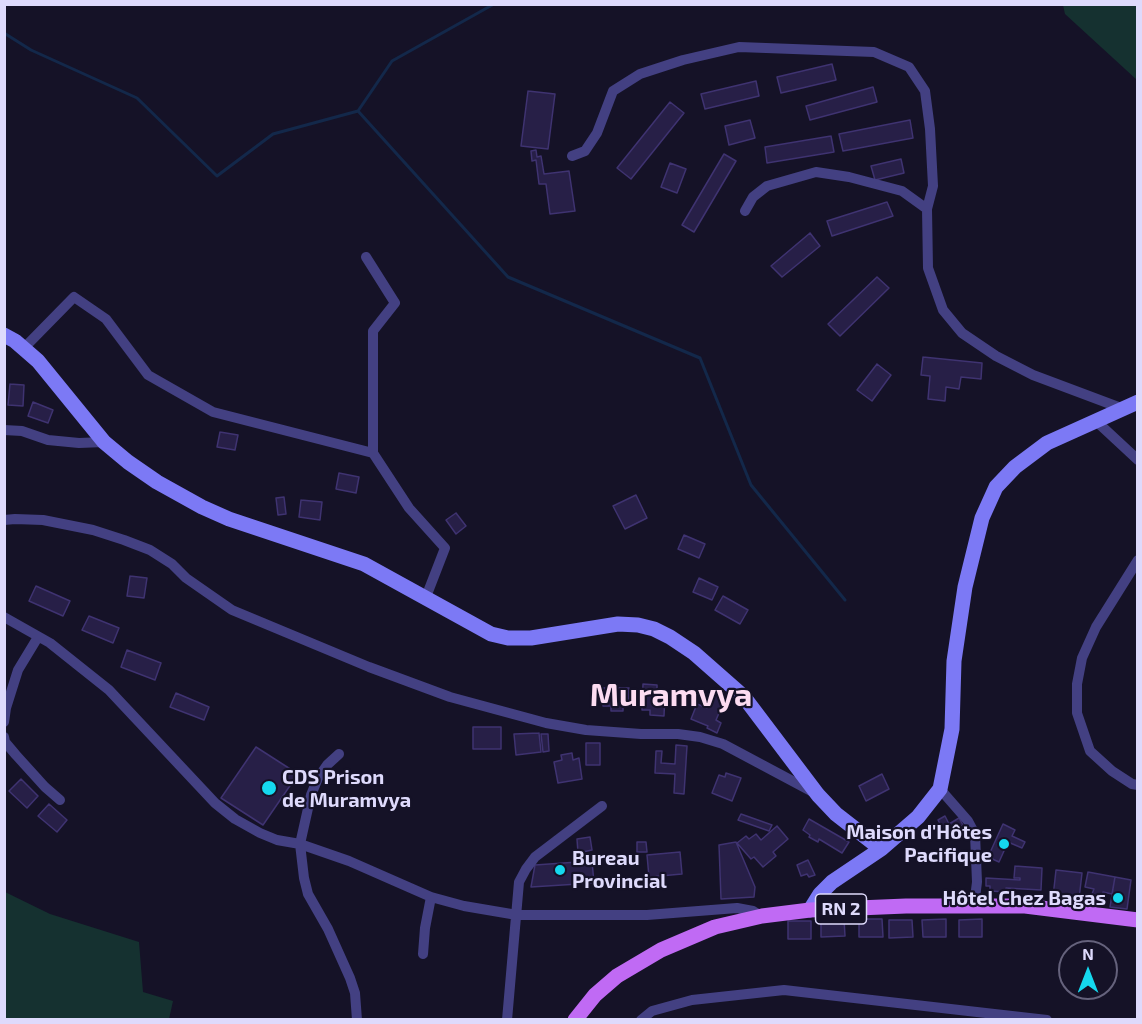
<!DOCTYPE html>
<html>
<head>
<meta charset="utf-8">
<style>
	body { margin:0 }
	#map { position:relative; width:1142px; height:1024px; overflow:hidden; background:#151227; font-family:"Exo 2",sans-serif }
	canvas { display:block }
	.frame { position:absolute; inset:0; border:6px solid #dedafc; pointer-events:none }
	.north { position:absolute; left:1058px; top:940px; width:60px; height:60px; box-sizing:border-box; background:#151227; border:2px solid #65627c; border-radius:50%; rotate:0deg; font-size:16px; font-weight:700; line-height:24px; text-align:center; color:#dedafc }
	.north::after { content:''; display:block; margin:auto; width:21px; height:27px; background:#15d8ee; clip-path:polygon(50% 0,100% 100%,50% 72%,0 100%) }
</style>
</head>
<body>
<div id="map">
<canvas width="1142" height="1024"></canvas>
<div class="frame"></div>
<div class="north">N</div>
</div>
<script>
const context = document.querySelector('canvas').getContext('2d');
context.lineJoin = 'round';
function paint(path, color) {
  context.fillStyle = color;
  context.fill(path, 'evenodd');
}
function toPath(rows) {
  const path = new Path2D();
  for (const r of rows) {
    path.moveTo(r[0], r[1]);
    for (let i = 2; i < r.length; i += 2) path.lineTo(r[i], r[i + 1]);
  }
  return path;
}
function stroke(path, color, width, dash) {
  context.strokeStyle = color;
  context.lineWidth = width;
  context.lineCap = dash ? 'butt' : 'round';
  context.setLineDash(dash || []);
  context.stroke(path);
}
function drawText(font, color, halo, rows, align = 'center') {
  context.font = font + ' "Exo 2",sans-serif';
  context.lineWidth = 4.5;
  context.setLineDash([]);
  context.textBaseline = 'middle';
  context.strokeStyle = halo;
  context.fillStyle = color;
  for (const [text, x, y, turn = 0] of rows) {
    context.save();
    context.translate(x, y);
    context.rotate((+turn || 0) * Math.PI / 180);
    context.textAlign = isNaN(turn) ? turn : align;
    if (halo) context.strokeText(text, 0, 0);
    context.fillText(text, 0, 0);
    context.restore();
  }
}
paint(toPath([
	[1063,5,1137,5,1137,80,1065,14],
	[5,892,50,914,139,942,143,992,173,1001,169,1019,5,1019]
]), '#153130');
stroke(toPath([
	[4,33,31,50,137,98,217,176,273,134,358,111,392,61,494,4],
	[358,111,508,277,700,358,751,485,845,600]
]), '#13284a', 3);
const building = toPath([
	[832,64,836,80,781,93,777,77,832,64],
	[756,81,759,96,705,109,701,94,756,81],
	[873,87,877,102,810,120,806,106,873,87],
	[528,91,555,94,548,149,521,146,528,91],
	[670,102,684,113,631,179,617,168,670,102],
	[750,120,755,138,729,145,725,126,750,120],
	[910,120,913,138,843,151,839,134,910,120],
	[831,136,834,152,767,163,765,147,831,136],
	[536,150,537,157,541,156,544,174,569,171,575,211,550,214,546,184,539,184,536,160,532,161,531,151,536,150],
	[724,154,736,161,694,232,682,225,724,154],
	[901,159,904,173,875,180,871,166,901,159],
	[670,163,686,169,677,193,661,187,670,163],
	[887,202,893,216,832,236,827,221,887,202],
	[810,233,820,246,782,277,771,266,810,233],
	[877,277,889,288,840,336,828,324,877,277],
	[923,357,982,363,981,379,961,377,959,389,946,387,945,401,928,399,930,376,921,375,923,357],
	[877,364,891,375,872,401,857,390,877,364],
	[10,384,24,385,23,406,8,405,10,384],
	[33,402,53,410,48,423,28,416,33,402],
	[220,432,238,435,235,450,217,447,220,432],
	[339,473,359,477,356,493,336,489,339,473],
	[636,495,647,518,625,529,613,506,636,495],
	[284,497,286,514,278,515,276,498,284,497],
	[301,500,322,502,320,520,299,517,301,500],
	[456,513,466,526,456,534,446,520,456,513],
	[684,535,705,544,699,558,678,549,684,535],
	[130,576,147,578,144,598,127,596,130,576],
	[699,578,718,587,712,600,693,592,699,578],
	[36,586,70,601,63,616,29,601,36,586],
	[723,596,748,610,740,624,715,610,723,596],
	[89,616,119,628,113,643,82,630,89,616],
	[127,650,161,663,155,680,121,667,127,650],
	[643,684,657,685,657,693,665,693,664,716,650,715,650,710,642,710,643,684],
	[603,688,629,688,629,706,623,706,623,711,611,711,611,706,603,706,603,688],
	[714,692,726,697,716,720,721,723,717,733,707,728,708,726,691,719,697,704,707,708,714,692],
	[176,693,209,707,204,720,170,707,176,693],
	[473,727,501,727,501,749,473,749,473,727],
	[539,733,541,752,516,755,514,734,539,733],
	[541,734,548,734,549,751,543,752,541,734],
	[586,743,600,743,600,765,586,765,586,743],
	[676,745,687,746,684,794,674,793,675,774,655,773,656,751,662,751,661,763,675,764,676,745],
	[256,747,298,774,263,825,221,798,256,747],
	[572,753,573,760,579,758,582,779,558,783,554,762,562,760,561,755,572,753],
	[726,773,741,778,732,801,712,793,719,775,725,777,726,773],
	[882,774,889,789,866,801,859,786,882,774],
	[21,779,38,796,27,808,9,791,21,779],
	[49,804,67,820,57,832,38,816,49,804],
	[741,814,772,825,769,831,738,820,741,814],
	[945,816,949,824,959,818,963,825,955,830,957,833,948,838,944,832,941,835,936,827,940,824,938,820,945,816],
	[809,819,849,842,842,853,819,839,818,842,809,837,810,835,803,830,809,819],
	[1003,824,1015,830,1012,836,1025,842,1022,848,1008,842,999,862,988,857,1003,824],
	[777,826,788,839,773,852,776,856,763,867,754,857,751,859,737,843,746,836,749,839,756,834,761,840,777,826],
	[590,837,592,850,578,853,577,839,590,837],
	[637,842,646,842,647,852,637,852,637,842],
	[736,842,755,887,754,897,721,899,719,845,736,842],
	[680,852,682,874,649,877,647,855,680,852],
	[808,860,815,875,809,877,807,874,801,876,797,865,808,860],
	[592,861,594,883,531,887,535,865,592,861],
	[1015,866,1042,868,1041,890,1006,888,1006,892,990,891,990,886,986,886,986,878,1020,880,1020,878,1014,878,1015,866],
	[1056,870,1082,873,1079,899,1053,897,1056,870],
	[1088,872,1115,877,1112,894,1103,892,1102,896,1092,894,1094,889,1085,887,1088,872],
	[1115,877,1131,880,1127,909,1110,907,1115,877],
	[821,919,844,919,845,936,821,937,821,919],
	[859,919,882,919,883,937,859,937,859,919],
	[946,919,946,937,923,937,922,920,946,919],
	[982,919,982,937,959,937,959,920,982,919],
	[889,920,912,920,913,937,889,938,889,920],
	[788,921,811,921,811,939,788,939,788,921]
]);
paint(building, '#271f47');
stroke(building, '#3f3371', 1.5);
stroke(toPath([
	[572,156,585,151,597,133,613,91,640,74,683,60,739,47,874,52,909,67,925,91,930,129,933,186,927,209],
	[745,211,753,197,767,186,816,172,849,177,902,191,927,209,928,268,943,310,962,333,996,356,1033,375,1121,408],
	[366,257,395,303,373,331,373,453],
	[23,349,74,297,106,319,148,375,213,412,373,453,409,508,445,548,426,597],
	[1096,421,1138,460],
	[4,430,22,431,48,440,79,443,104,442],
	[4,520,15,519,43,520,93,530,124,540,150,550,172,564,186,578,232,610,369,667,450,697,546,723,586,730,641,734,678,734,700,737,723,744,813,792],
	[1138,560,1096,627,1082,658,1077,684,1077,713,1090,751,1112,771,1132,784,1138,785],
	[4,617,50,643,109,690,215,803,235,819,260,833,277,840,300,844,349,861,431,897,464,906,517,915,647,915,737,908,753,911,761,916],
	[4,722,6,708,18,670,38,637],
	[4,737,5,742,16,755,45,787,60,800],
	[339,754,327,765,318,778,311,795,300,844,304,878,308,894,328,929,350,978,355,993,357,1020],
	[940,789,968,821,975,834,977,882,974,906],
	[423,954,425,928,431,897],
	[507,1020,519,882,526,869,535,857,602,806],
	[641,1020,652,1011,692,1000,784,990,1047,1020]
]), '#434082', 10);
stroke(toPath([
	[4,335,15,341,38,361,104,442,128,462,157,482,202,507,229,519,364,564,491,634,508,638,531,638,618,624,638,625,654,629,670,637,694,653,744,697,818,795,836,814,881,849],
	[810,910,820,894,832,882,881,849,918,817,940,789,952,729,954,661,965,587,982,518,996,487,1015,467,1047,443,1138,402]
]), '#7c79f5', 15);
stroke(toPath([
	[575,1020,595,995,617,976,661,950,715,927,762,916,810,910,906,906,1025,906,1138,920]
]), '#c06af4', 15);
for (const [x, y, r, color] of [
	[269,788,8,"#15d8ee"],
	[1004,844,6,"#15d8ee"],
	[560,870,6,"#15d8ee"],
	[1118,898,6,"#15d8ee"]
]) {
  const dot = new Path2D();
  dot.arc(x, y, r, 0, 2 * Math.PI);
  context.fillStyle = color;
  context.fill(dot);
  stroke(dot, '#151227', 2);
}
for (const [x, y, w] of [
	[841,909,51]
]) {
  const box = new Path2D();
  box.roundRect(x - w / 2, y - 15, w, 30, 4.5);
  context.fillStyle = '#151227';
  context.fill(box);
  stroke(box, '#dedafc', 1.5);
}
drawText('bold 18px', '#dedafc', null, [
	["RN 2",841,909]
]);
drawText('bold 20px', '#dedafc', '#151227', [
	["CDS Prison",282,777],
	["de Muramvya",282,800],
	["Maison d'Hôtes",992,832,"right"],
	["Pacifique",992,855,"right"],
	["Bureau",572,858],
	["Provincial",572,881],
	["Hôtel Chez Bagas",1106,898,"right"]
], 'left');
drawText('bold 32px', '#fcdcf1', '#151227', [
	["Muramvya",671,695]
]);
</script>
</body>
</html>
